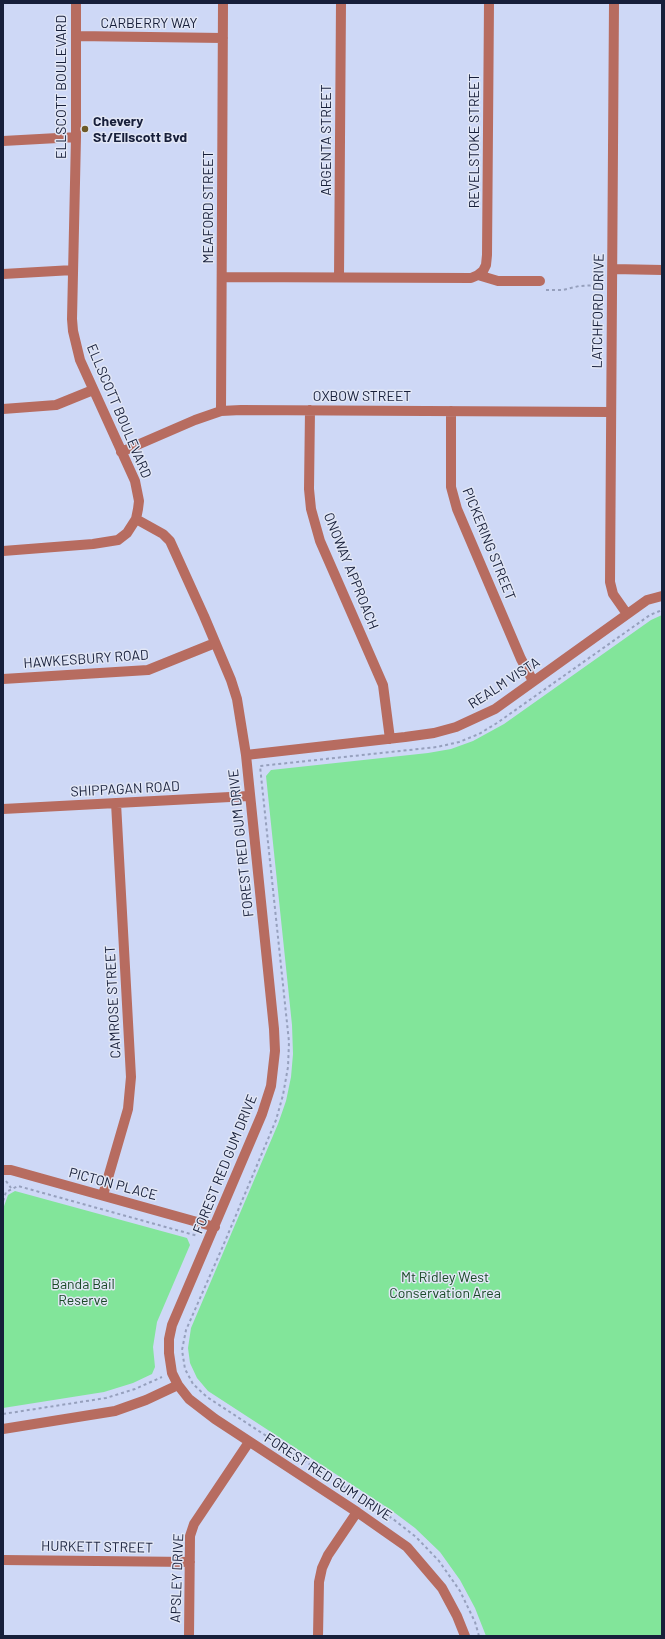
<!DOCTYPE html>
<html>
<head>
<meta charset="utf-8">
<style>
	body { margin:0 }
	#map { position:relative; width:665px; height:1639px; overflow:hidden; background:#ced8f6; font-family:Barlow,sans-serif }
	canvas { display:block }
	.frame { position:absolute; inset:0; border:4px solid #171f3a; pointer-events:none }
</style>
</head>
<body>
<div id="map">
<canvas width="665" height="1639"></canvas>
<div class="frame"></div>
</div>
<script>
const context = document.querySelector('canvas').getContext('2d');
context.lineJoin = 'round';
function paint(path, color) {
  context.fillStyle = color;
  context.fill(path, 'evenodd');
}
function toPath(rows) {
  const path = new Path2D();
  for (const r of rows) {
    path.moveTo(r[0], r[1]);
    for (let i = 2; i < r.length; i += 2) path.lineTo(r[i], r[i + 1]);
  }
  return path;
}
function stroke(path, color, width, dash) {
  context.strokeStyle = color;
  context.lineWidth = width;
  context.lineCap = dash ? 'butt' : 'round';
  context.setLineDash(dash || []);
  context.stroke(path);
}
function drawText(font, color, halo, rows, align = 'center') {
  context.font = font + ' Barlow,sans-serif';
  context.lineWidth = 3;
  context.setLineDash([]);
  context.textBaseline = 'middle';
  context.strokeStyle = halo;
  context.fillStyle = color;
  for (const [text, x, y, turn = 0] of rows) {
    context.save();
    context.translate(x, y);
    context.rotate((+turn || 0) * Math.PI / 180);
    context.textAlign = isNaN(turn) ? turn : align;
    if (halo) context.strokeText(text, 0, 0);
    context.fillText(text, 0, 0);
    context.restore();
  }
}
paint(toPath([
	[662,615,662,1636,486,1636,475,1608,460,1580,440,1552,415,1528,391,1510,208,1391,197,1378,190,1363,188,1348,191,1328,278,1124,286,1101,291,1077,293,1054,292,1025,266,776,271,770,428,753,451,749,473,741,504,724,651,620],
	[15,1191,187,1238,190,1245,157,1322,153,1347,155,1367,152,1374,133,1383,104,1392,3,1408,3,1209,8,1195]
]), '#82e59a');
stroke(toPath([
	[546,290,563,290,579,286,601,285],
	[6,1181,11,1188],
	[3,1201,6,1192,18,1186,198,1236],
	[3,1414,106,1398,135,1389,162,1377],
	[479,1636,475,1622,460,1591,439,1561,416,1537,393,1519,207,1397,193,1384,185,1369,182,1350,186,1330,223,1246,276,1120,283,1095,288,1067,289,1042,260,766,437,747,459,742,479,734,497,723,650,615,662,610]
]), '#96a0bd', 2, [3, 3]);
stroke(toPath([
	[614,3,610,582,613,594,627,614],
	[76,36,223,38],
	[3,141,76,137],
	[613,269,662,270],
	[3,274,73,270],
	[478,275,498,281,540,281],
	[222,277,471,278,478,275,483,271,486,265,487,255,489,3],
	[339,277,341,3],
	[3,409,56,405,93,390],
	[310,410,309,489,311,509,320,541,383,685,390,739],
	[221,411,223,3],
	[451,411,451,487,457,509,521,659,533,681],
	[121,452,195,420,221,411,241,410,611,412],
	[136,519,163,534,170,541,204,616,231,680,237,699,246,755,274,1029,275,1051,271,1086,262,1114,172,1325,169,1339,169,1353,172,1373,178,1385,189,1399,215,1419,357,1512,407,1547,442,1588,457,1616,465,1636],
	[3,551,93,544,118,540,127,533,136,519,138,509,139,501,135,481,80,360,73,331,72,319,76,137,76,3],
	[3,679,148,670,215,643],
	[246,755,405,737,434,733,456,727,495,709,647,600,662,596],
	[3,809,249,796],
	[3,1170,11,1170,215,1227],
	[103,1195,128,1109,131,1077,116,803],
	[3,1429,115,1411,146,1400,178,1385],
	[3,1560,190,1562],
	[189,1636,190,1536,194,1524,249,1442],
	[318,1636,319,1582,322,1568,328,1555,357,1512]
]), '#b76c60', 10);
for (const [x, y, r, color] of [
	[85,129,4,"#6c5a28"]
]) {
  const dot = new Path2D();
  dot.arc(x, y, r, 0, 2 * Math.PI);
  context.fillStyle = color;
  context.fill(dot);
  stroke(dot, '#e1e6f5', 1.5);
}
drawText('14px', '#171f3a', '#e1e6f5', [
	["CARBERRY WAY",149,23],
	["ELLSCOTT BOULEVARD",61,87,-90],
	["ARGENTA STREET",326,140,-90],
	["REVELSTOKE STREET",474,141,-90],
	["MEAFORD STREET",208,207,-90],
	["LATCHFORD DRIVE",598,311,-89],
	["OXBOW STREET",362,396],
	["ELLSCOTT BOULEVARD",119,411,67],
	["PICKERING STREET",489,544,68],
	["ONOWAY APPROACH",351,571,68],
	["HAWKESBURY ROAD",86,659,-4],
	["REALM VISTA",504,683,-33],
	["SHIPPAGAN ROAD",125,789,-3],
	["FOREST RED GUM DRIVE",241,843,-96],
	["CAMROSE STREET",113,1002,-93],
	["FOREST RED GUM DRIVE",225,1164,-68],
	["PICTON PLACE",113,1184,15],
	["FOREST RED GUM DRIVE",328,1477,33],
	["HURKETT STREET",97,1547,1],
	["APSLEY DRIVE",177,1578,-88]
]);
drawText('bold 14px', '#171f3a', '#e1e6f5', [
	["Chevery",93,121],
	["St/Ellscott Bvd",93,137]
], 'left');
drawText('14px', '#1b4928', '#e1e6f5', [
	["Mt Ridley West",445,1277],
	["Conservation Area",445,1293],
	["Banda Bail",83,1284],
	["Reserve",83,1300]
]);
</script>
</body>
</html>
